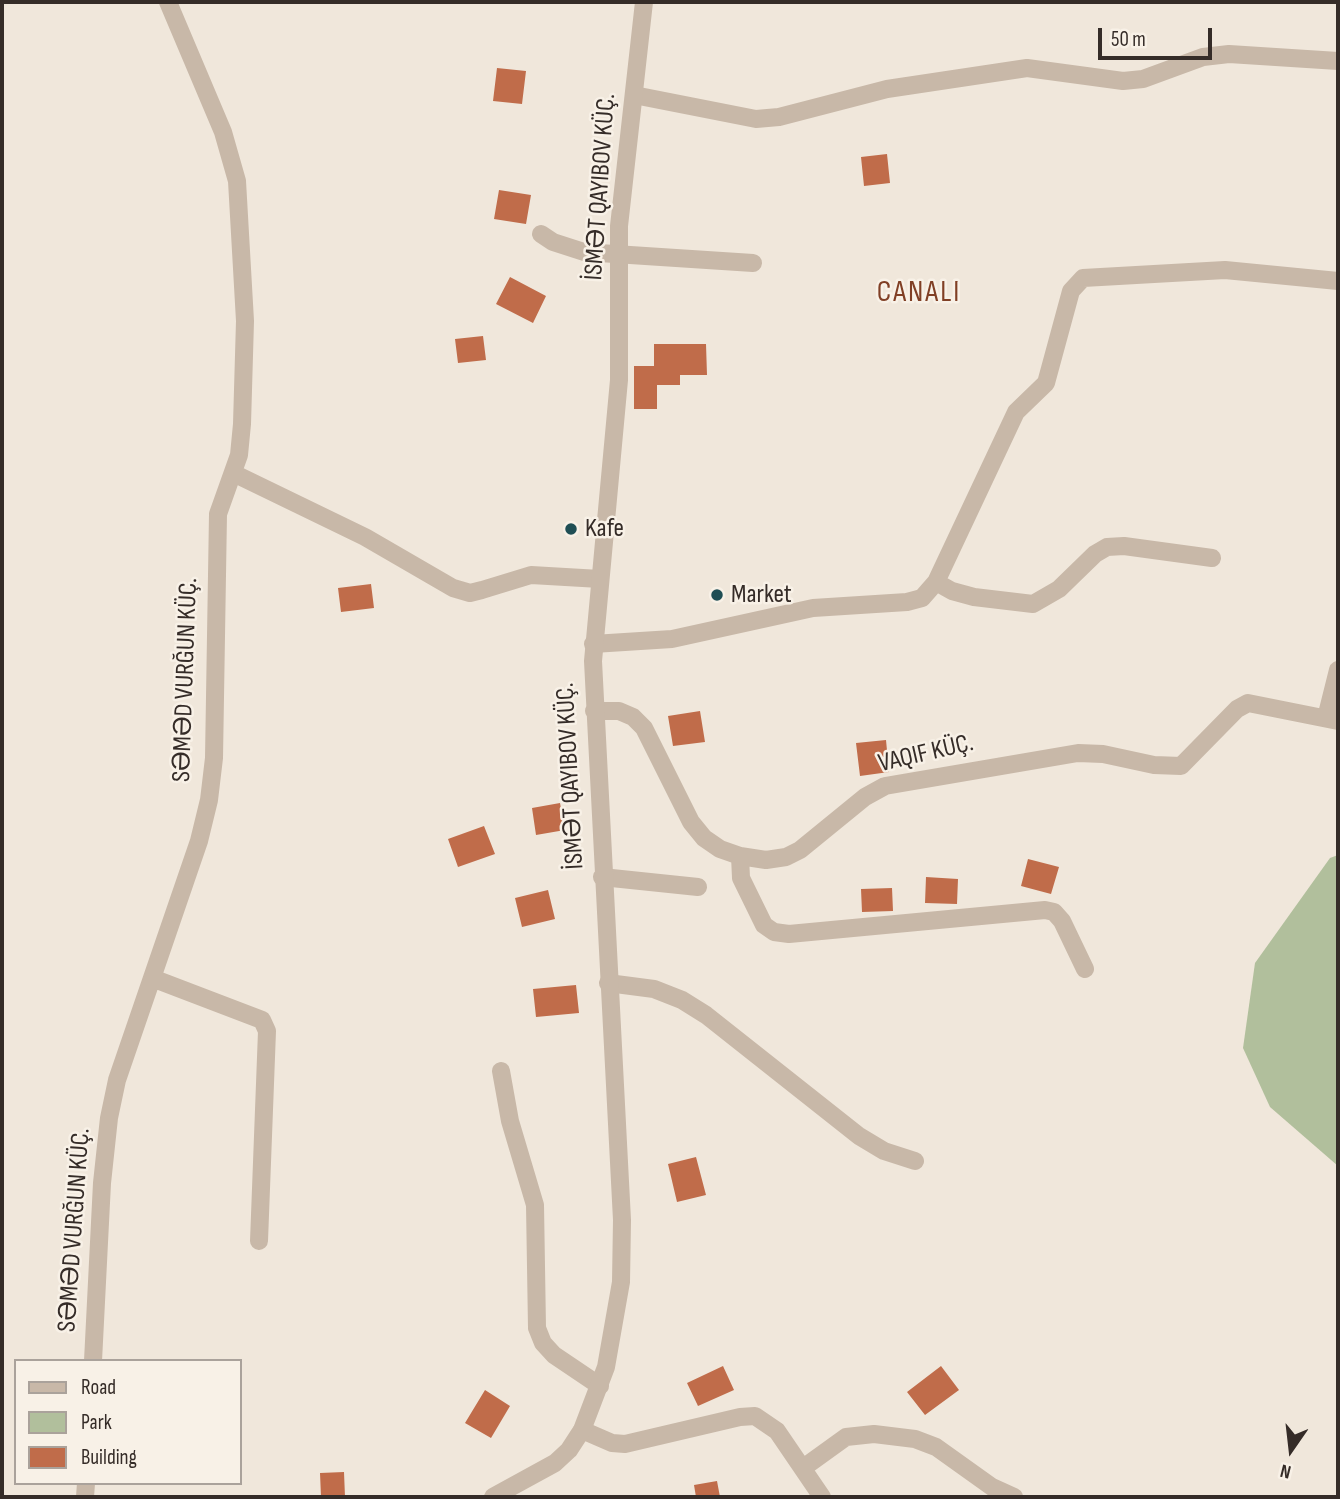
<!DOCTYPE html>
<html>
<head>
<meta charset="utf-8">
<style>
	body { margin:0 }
	#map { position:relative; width:1340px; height:1499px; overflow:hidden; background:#f0e7db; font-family:"Sofia Sans Condensed",sans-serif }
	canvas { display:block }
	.frame { position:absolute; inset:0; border:4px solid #352c28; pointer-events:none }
	.legend { position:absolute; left:14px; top:1359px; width:228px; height:126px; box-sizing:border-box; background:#f8f1e7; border:2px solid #aaa29b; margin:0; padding:9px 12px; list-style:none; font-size:21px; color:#352c28 }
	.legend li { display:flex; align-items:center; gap:14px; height:35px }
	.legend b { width:35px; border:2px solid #aaa29b }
	.north { position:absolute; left:1256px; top:1415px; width:70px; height:70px; -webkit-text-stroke:5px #f8f1e7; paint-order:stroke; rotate:194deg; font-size:19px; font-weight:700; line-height:28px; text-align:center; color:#352c28 }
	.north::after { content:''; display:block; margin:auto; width:24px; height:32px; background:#352c28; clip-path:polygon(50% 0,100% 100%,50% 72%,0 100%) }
	.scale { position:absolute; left:1098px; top:28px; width:114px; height:32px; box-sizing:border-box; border:4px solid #352c28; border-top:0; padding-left:9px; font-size:21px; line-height:24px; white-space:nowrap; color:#352c28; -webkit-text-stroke:5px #f8f1e7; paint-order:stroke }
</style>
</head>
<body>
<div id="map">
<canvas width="1340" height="1499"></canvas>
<div class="frame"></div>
<ul class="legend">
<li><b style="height:9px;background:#c8b8a8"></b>Road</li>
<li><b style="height:19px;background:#b1bf9c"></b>Park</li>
<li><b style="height:19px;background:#c06c4a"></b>Building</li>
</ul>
<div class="north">N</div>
<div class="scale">50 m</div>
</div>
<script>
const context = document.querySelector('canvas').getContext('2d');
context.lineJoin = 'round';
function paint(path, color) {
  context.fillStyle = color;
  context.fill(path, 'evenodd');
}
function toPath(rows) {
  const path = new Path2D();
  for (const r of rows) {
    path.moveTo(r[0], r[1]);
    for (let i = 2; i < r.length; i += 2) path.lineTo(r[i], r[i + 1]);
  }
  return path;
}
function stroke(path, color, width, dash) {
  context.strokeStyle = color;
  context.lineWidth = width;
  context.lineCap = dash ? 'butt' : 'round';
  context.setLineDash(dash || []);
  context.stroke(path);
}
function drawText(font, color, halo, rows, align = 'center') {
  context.font = font + ' "Sofia Sans Condensed",sans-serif';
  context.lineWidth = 5;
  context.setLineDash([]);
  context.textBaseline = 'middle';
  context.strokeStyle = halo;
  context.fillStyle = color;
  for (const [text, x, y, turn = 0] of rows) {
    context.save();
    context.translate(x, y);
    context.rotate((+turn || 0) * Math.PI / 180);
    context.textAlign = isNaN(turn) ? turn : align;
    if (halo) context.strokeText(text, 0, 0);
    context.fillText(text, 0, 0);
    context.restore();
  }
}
paint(toPath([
	[1338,855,1338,1166,1270,1107,1243,1048,1255,963,1330,858]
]), '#b1bf9c');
paint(toPath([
	[497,68,526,71,522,104,493,101],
	[887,154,890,183,864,186,861,157],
	[499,190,531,195,526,224,494,219],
	[510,277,546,296,533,323,496,304],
	[483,336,486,360,458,363,455,339],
	[654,344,706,344,707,375,680,375,680,385,657,385,657,409,634,409,634,366,654,366],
	[371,584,374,608,341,612,338,588],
	[700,711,705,742,673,746,668,716],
	[886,740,889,772,860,776,856,743],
	[560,803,565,830,536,835,532,808],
	[484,826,495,854,458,867,448,839],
	[1028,859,1059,867,1051,894,1021,886],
	[926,877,958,879,957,904,925,903],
	[892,888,893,911,862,912,861,889],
	[548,890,555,919,522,927,515,898],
	[576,985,579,1013,536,1017,533,989],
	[696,1157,706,1195,677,1202,668,1164],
	[723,1366,734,1390,698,1406,687,1383],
	[941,1366,959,1390,925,1415,907,1392],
	[485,1390,510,1406,491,1438,465,1423],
	[344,1472,345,1497,321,1497,320,1473],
	[717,1481,720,1497,696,1497,694,1485]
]), '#c06c4a');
stroke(toPath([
	[634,95,756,119,779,117,887,89,1027,68,1123,81,1143,79,1203,57,1229,54,1338,61],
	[541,234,553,242,584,252,753,263],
	[233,473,365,537,453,588,470,593,482,590,531,575,600,579],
	[936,582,952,591,974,597,1033,604,1059,589,1095,554,1107,547,1124,546,1212,558],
	[593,644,672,639,813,608,907,602,922,598,936,582,1016,412,1046,383,1071,291,1083,278,1225,270,1338,281],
	[594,711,619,711,633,717,644,728,691,822,704,838,720,849,740,856,766,860,786,857,800,850,865,797,885,786,1078,753,1103,754,1154,765,1181,766,1237,709,1248,703,1338,721],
	[1326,718,1338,670],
	[740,856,741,878,764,925,774,932,789,934,1045,910,1054,912,1062,921,1085,969],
	[602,877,698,887],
	[152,978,262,1020,267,1031,259,1241],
	[608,983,654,989,682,1000,706,1015,859,1136,884,1151,915,1161],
	[501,1071,510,1121,535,1205,537,1328,543,1343,554,1355,600,1386],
	[93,1361,102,1183,109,1118,117,1080,199,841,209,800,214,758,218,514,239,455,242,424,245,321,237,181,223,132,168,2],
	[582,1430,612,1443,625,1444,740,1417,755,1416,777,1431,822,1497],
	[803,1468,846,1437,874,1434,915,1439,936,1447,992,1487,1014,1497],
	[85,1497,86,1483]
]), '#c8b8a8', 18);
stroke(toPath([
	[493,1497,555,1463,569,1450,582,1430,606,1367,621,1282,622,1220,593,661,619,380,619,226,644,2]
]), '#c8b8a8', 18);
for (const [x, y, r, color] of [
	[571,529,7,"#1f4e54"],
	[717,595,7,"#1f4e54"]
]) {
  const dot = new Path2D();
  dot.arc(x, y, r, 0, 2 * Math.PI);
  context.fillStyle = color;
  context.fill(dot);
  stroke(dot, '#f8f1e7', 2.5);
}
drawText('26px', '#352c28', '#f8f1e7', [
	["İSMƏT QAYIBOV KÜÇ.",601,187,-86],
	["SƏMƏD VURĞUN KÜÇ.",186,680,-88],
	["VAQIF KÜÇ.",926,754,-13],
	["İSMƏT QAYIBOV KÜÇ.",571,776,-93],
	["SƏMƏD VURĞUN KÜÇ.",75,1230,-86]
]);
drawText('26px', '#352c28', '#f8f1e7', [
	["Kafe",585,529],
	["Market",731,595]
], 'left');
context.letterSpacing = '2px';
drawText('30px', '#803f25', '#f8f1e7', [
	["CANALI",919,293]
]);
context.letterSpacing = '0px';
</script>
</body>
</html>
